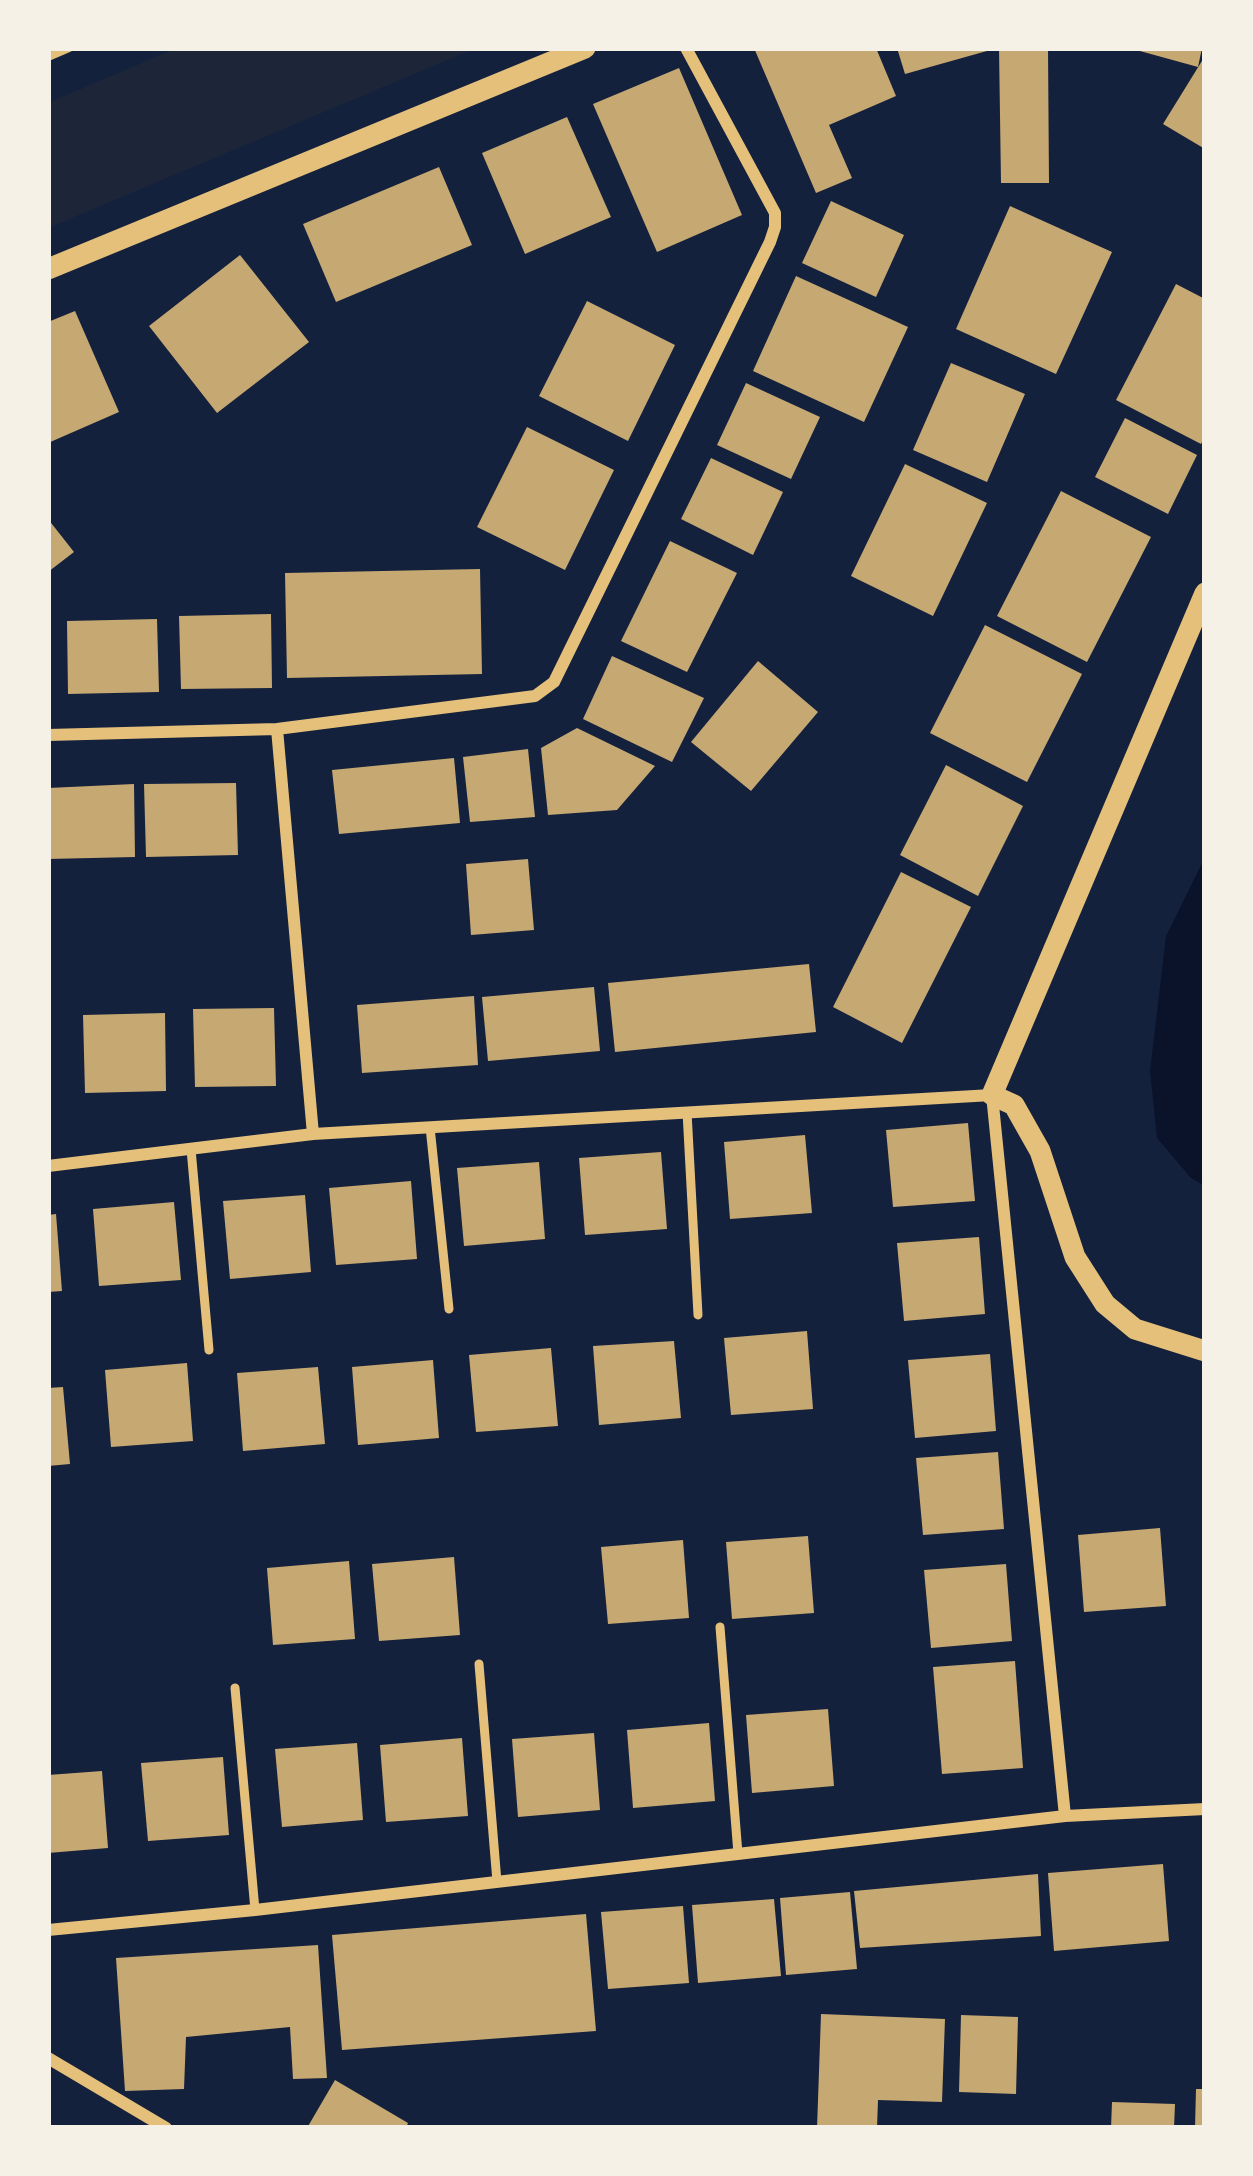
<!DOCTYPE html>
<html>
<head>
<meta charset="utf-8">
<style>
	body { margin:0 }
	#map { position:relative; width:1253px; height:2176px; overflow:hidden; background:#14213d; font-family:"DM Sans",sans-serif }
	canvas { display:block }
	.frame { position:absolute; inset:0; border:51px solid #f6f1e7; pointer-events:none }
</style>
</head>
<body>
<div id="map">
<canvas width="1253" height="2176"></canvas>
<div class="frame"></div>
</div>
<script>
const context = document.querySelector('canvas').getContext('2d');
context.lineJoin = 'round';
function paint(path, color) {
  context.fillStyle = color;
  context.fill(path, 'evenodd');
}
function toPath(rows) {
  const path = new Path2D();
  for (const r of rows) {
    path.moveTo(r[0], r[1]);
    for (let i = 2; i < r.length; i += 2) path.lineTo(r[i], r[i + 1]);
  }
  return path;
}
function stroke(path, color, width, dash) {
  context.strokeStyle = color;
  context.lineWidth = width;
  context.lineCap = dash ? 'butt' : 'round';
  context.setLineDash(dash || []);
  context.stroke(path);
}
paint(toPath([
	[177,48,476,48,48,228,48,103]
]), '#1d2539');
paint(toPath([
	[1205,857,1205,1186,1191,1178,1157,1138,1150,1071,1166,936]
]), '#0b132b');
paint(toPath([
	[754,48,876,48,896,96,829,125,852,178,816,193],
	[897,48,994,48,994,49,905,74],
	[999,48,1048,48,1049,183,1001,183],
	[1129,48,1202,48,1198,67],
	[1205,56,1205,149,1163,124],
	[679,68,742,215,657,252,593,104],
	[567,117,611,217,525,254,482,153],
	[439,167,472,245,336,302,303,224],
	[831,201,904,235,876,297,802,263],
	[1010,206,1112,252,1056,374,956,329],
	[240,255,309,342,217,413,149,326],
	[796,276,908,327,864,422,753,371],
	[1176,284,1205,299,1205,436,1201,444,1116,400],
	[587,301,675,345,628,441,539,396],
	[75,311,119,412,48,443,48,322],
	[951,363,1025,394,987,482,913,450],
	[746,383,820,417,791,479,717,445],
	[1125,418,1197,455,1168,514,1095,477],
	[527,427,614,470,565,570,477,527],
	[711,458,783,492,753,555,681,519],
	[905,464,987,503,933,616,851,576],
	[1061,491,1151,537,1087,662,997,616],
	[48,519,74,552,48,572],
	[670,541,737,573,687,672,621,641],
	[480,569,482,674,287,678,285,573],
	[271,614,272,688,181,689,179,616],
	[157,619,159,692,68,694,67,621],
	[985,625,1082,674,1027,782,930,733],
	[612,656,704,698,672,762,583,719],
	[758,661,818,712,751,791,691,742],
	[577,728,655,766,617,810,548,815,541,748],
	[528,749,535,817,470,822,463,757],
	[454,758,460,823,339,834,332,770],
	[946,765,1023,806,978,896,900,855],
	[236,783,238,855,146,857,144,784],
	[134,784,135,857,48,859,48,788],
	[528,859,534,930,471,935,466,864],
	[901,872,971,907,902,1043,833,1007],
	[809,964,816,1032,615,1052,608,983],
	[594,987,600,1051,488,1061,482,997],
	[474,996,478,1065,362,1073,357,1005],
	[274,1008,276,1086,195,1087,193,1009],
	[165,1013,166,1091,85,1093,83,1015],
	[968,1123,975,1201,893,1207,886,1130],
	[805,1135,812,1213,730,1219,724,1142],
	[661,1152,667,1229,585,1235,579,1158],
	[539,1162,545,1239,464,1246,457,1168],
	[411,1181,417,1259,336,1265,329,1188],
	[305,1195,311,1272,230,1279,223,1201],
	[174,1202,181,1280,99,1286,93,1209],
	[56,1214,62,1291,48,1292,48,1215],
	[979,1237,985,1314,904,1321,897,1243],
	[807,1331,813,1409,731,1415,724,1338],
	[674,1341,681,1418,599,1425,593,1346],
	[551,1348,558,1426,476,1432,469,1355],
	[990,1354,996,1431,915,1438,908,1360],
	[433,1360,439,1438,358,1445,352,1367],
	[187,1363,193,1441,111,1447,105,1370],
	[318,1367,325,1444,243,1451,237,1373],
	[63,1387,70,1464,48,1466,48,1388],
	[998,1452,1004,1529,923,1535,916,1458],
	[1160,1528,1166,1606,1084,1612,1078,1535],
	[808,1536,814,1613,732,1619,726,1542],
	[683,1540,689,1618,608,1624,601,1547],
	[454,1557,460,1635,379,1641,372,1564],
	[349,1561,355,1639,273,1645,267,1568],
	[1006,1564,1012,1641,931,1648,924,1570],
	[1015,1661,1023,1768,942,1774,933,1667],
	[828,1709,834,1786,752,1793,746,1715],
	[709,1723,715,1801,633,1808,627,1730],
	[594,1733,600,1810,518,1817,512,1739],
	[462,1738,468,1816,386,1822,380,1745],
	[357,1743,363,1820,282,1827,275,1749],
	[223,1757,229,1835,148,1841,141,1763],
	[102,1771,108,1848,48,1853,48,1775],
	[1163,1864,1169,1941,1054,1951,1048,1873],
	[1038,1874,1041,1936,860,1948,854,1891],
	[850,1892,857,1969,786,1975,780,1898],
	[774,1899,781,1976,698,1983,692,1905],
	[683,1906,689,1983,608,1989,601,1912],
	[586,1914,596,2031,342,2050,332,1935],
	[318,1945,327,2078,293,2079,290,2027,186,2037,184,2089,125,2091,116,1958],
	[821,2014,945,2019,942,2102,878,2100,877,2128,817,2128],
	[961,2015,1018,2017,1016,2094,959,2092],
	[335,2080,408,2123,406,2128,307,2128],
	[1196,2089,1205,2089,1205,2128,1195,2128],
	[1112,2102,1175,2104,1174,2128,1111,2128]
]), '#c6a872');
stroke(toPath([
	[48,57,69,48]
]), '#e5c07b', 8);
stroke(toPath([
	[687,1112,698,1315],
	[430,1127,449,1309],
	[191,1149,209,1350],
	[720,1627,738,1854],
	[479,1664,497,1882],
	[235,1688,255,1910]
]), '#e5c07b', 9);
stroke(toPath([
	[277,729,313,1134],
	[48,735,277,729,535,696,554,682,770,242,775,227,775,213,686,48],
	[48,1166,313,1134,992,1095,1065,1816],
	[48,1930,255,1910,1065,1816,1205,1809],
	[48,2058,166,2128]
]), '#e5c07b', 12);
stroke(toPath([
	[48,269,585,48],
	[1205,593,992,1095,1014,1105,1040,1151,1075,1257,1105,1304,1135,1329,1205,1351]
]), '#e5c07b', 21);
</script>
</body>
</html>
